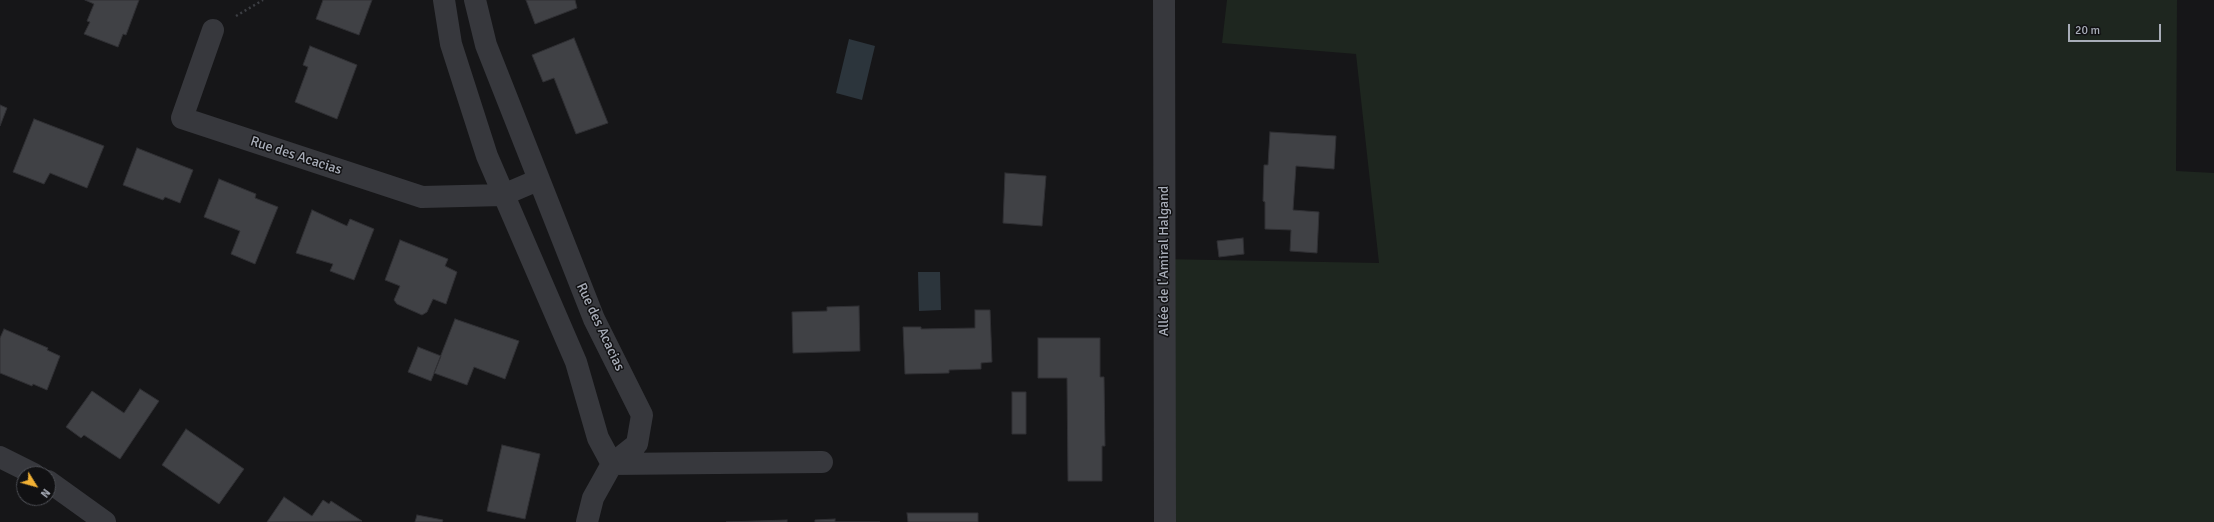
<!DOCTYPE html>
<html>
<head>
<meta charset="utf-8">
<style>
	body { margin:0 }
	#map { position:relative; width:2214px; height:522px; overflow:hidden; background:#161618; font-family:Signika,sans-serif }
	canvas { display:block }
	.north { position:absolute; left:16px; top:466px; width:40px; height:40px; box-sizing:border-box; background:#111113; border:1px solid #4d4f55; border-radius:50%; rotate:127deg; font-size:11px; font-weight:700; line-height:16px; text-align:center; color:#a8adb8 }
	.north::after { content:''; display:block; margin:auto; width:14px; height:18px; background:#f2b134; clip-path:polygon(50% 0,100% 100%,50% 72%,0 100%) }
	.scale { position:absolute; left:2068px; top:24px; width:93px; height:18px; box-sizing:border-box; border:2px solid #a8adb8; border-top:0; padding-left:5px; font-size:12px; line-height:14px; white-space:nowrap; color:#a8adb8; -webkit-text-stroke:3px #111113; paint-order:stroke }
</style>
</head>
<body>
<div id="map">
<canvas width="2214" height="522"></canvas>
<div class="north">N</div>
<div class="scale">20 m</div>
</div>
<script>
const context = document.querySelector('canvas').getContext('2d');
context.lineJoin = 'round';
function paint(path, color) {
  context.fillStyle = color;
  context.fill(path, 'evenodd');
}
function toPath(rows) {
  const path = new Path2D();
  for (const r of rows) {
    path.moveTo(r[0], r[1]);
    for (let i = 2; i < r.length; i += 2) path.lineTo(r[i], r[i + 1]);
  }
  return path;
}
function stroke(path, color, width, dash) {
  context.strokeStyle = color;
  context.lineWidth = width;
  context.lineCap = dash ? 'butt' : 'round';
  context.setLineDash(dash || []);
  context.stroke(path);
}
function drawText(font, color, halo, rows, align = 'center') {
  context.font = font + ' Signika,sans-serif';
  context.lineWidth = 3;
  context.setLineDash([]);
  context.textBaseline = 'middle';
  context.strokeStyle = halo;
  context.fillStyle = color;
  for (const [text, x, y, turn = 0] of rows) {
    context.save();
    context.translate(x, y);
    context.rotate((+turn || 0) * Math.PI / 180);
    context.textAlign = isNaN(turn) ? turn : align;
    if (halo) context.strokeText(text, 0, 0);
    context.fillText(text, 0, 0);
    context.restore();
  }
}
paint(toPath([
	[1227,0,2177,0,2176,171,2214,173,2214,522,1158,522,1161,259,1379,263,1356,54,1222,43]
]), '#1e261f');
paint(toPath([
	[849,39,875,46,862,100,836,93],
	[918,272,940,272,941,310,919,311]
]), '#2c353c');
const building = toPath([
	[85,0,139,0,126,35,123,34,118,47,84,34,90,22,87,21,94,4,85,0],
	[323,0,372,0,359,35,316,19,323,0],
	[526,0,575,0,577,8,535,24,526,0],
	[574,38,608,123,576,134,554,78,543,82,532,55,574,38],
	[310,46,357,65,337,119,295,102,308,67,303,65,310,46],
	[0,105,7,108,0,126,0,105],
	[34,119,104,146,87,188,50,173,44,184,13,172,34,119],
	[1270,132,1336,136,1334,169,1296,166,1293,210,1319,212,1317,253,1290,251,1291,230,1265,229,1265,202,1263,201,1264,165,1268,165,1270,132],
	[137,148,193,170,180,203,165,197,163,200,123,185,137,148],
	[1005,173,1046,176,1042,226,1003,223,1005,173],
	[219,179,256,194,255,198,278,207,255,264,231,254,240,231,204,217,219,179],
	[312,210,347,226,350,219,374,229,354,280,330,271,333,264,296,253,312,210],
	[1243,238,1244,254,1219,257,1217,241,1243,238],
	[400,240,448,259,445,266,457,272,446,304,433,299,427,312,422,315,397,304,394,300,400,286,385,280,400,240],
	[859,306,860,351,793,353,792,312,827,311,827,307,859,306],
	[975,310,990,310,992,362,981,363,981,369,949,370,949,373,905,374,903,327,921,327,921,329,975,328,975,310],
	[455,319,519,341,505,379,474,367,467,385,434,373,455,319],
	[4,329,48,348,47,350,60,356,47,390,33,384,32,386,0,373,0,338,4,329],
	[1038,338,1100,338,1100,377,1104,377,1105,446,1102,446,1102,481,1068,481,1067,378,1038,378,1038,338],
	[418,347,441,356,431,381,408,372,418,347],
	[140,389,159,401,120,459,84,435,81,438,66,427,92,391,124,413,140,389],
	[1012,392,1026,392,1026,434,1012,434,1012,392],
	[186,429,244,469,219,504,162,465,186,429],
	[502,445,540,454,525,519,487,511,502,445],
	[284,497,312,516,323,500,329,504,331,501,362,521,267,522,284,497],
	[907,513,978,513,978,522,908,522,907,513],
	[417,515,443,520,442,522,415,522,417,515],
	[835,519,835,522,880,522,815,522,815,520,835,519],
	[787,520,787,522,726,522,787,520]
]);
paint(building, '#404145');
stroke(building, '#303034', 1);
stroke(toPath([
	[236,16,263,0]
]), '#3d3f44', 2.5, [2, 3]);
stroke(toPath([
	[444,0,451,44,487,156,576,362,598,438,612,464],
	[475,0,486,45,594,319,642,415,637,444,612,464,593,498,587,522],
	[1164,0,1165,522],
	[213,30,182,118,422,197,503,195,538,180],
	[0,457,34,474],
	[612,464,822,462],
	[48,481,105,522]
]), '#37383d', 22);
drawText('14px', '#a8adb8', '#111113', [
	["Rue des Acacias",296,156,18],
	["Allée de l'Amiral Halgand",1164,261,-90],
	["Rue des Acacias",600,327,65]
]);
</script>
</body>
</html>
